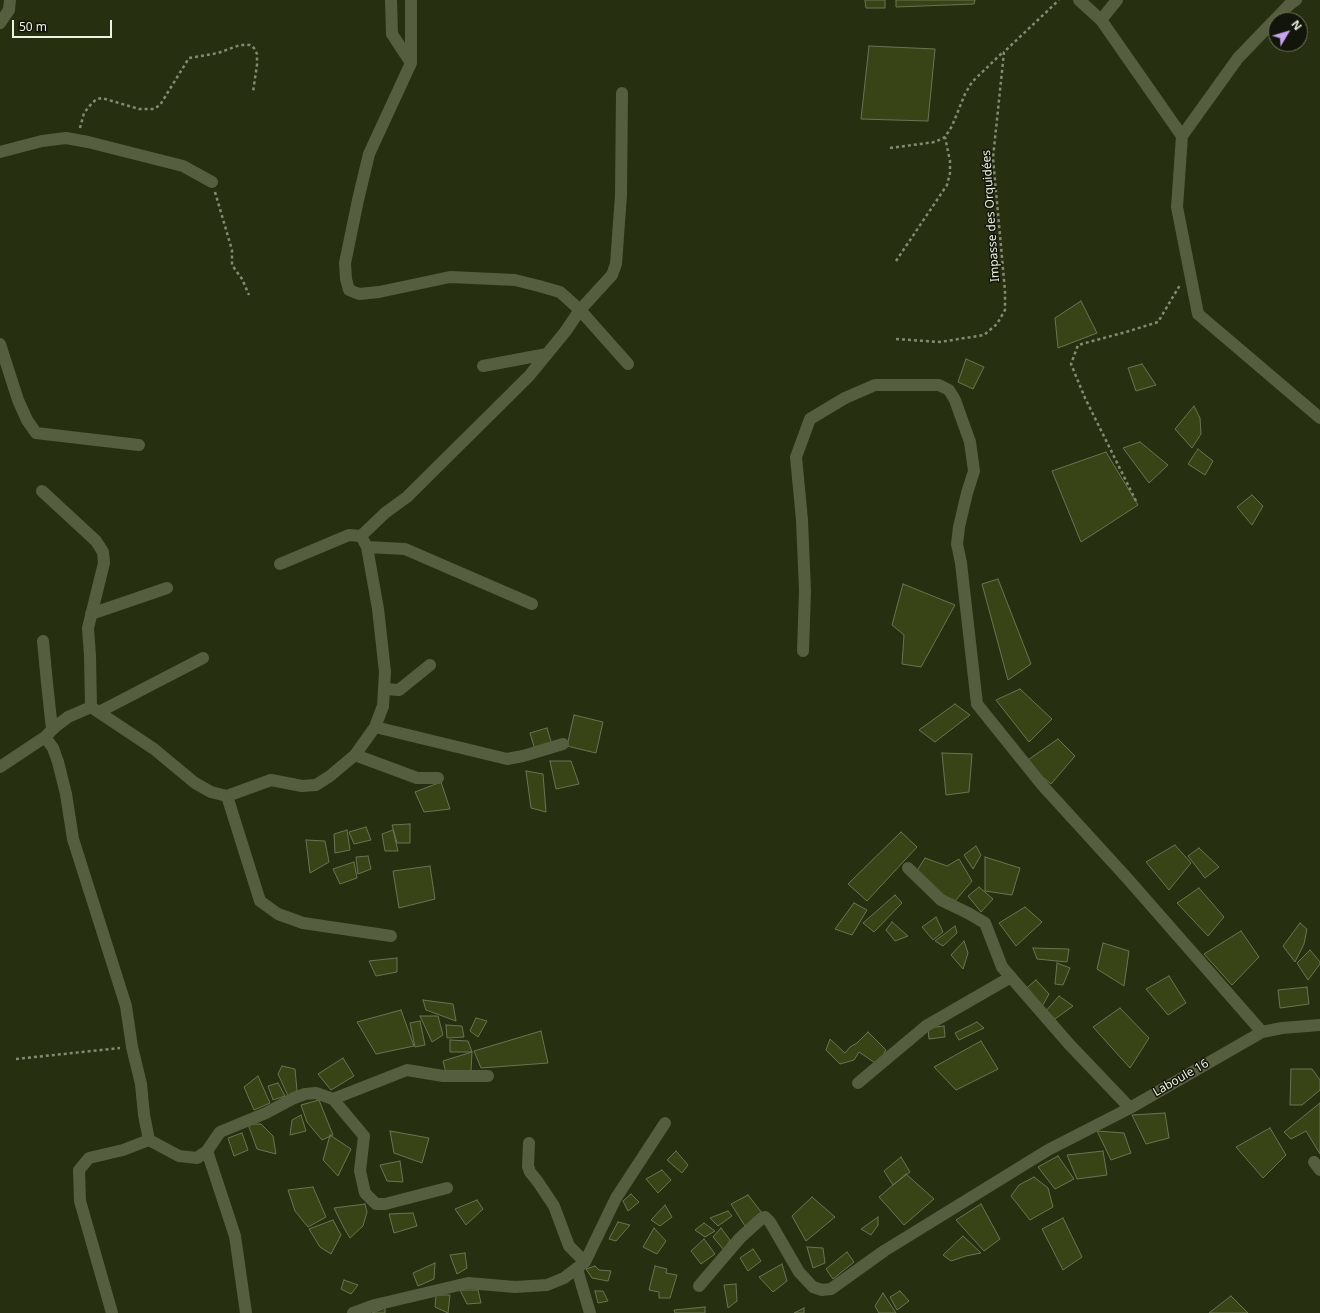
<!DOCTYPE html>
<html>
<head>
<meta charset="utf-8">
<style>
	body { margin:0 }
	#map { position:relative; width:1320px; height:1313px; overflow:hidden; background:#272f11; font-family:"Noto Sans",sans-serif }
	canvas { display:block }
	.north { position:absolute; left:1268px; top:12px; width:40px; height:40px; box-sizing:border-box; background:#121509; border:1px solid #696e5f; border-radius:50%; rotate:52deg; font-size:11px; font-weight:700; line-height:16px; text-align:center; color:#ecf3e1 }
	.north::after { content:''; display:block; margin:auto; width:14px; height:18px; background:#c8a5ee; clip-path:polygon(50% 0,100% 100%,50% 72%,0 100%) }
	.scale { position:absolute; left:12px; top:20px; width:100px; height:18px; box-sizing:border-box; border:2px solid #ecf3e1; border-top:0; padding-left:5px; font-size:12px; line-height:14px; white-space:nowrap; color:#ecf3e1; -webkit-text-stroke:3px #121509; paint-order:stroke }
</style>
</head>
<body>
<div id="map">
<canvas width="1320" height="1313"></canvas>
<div class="north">N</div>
<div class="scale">50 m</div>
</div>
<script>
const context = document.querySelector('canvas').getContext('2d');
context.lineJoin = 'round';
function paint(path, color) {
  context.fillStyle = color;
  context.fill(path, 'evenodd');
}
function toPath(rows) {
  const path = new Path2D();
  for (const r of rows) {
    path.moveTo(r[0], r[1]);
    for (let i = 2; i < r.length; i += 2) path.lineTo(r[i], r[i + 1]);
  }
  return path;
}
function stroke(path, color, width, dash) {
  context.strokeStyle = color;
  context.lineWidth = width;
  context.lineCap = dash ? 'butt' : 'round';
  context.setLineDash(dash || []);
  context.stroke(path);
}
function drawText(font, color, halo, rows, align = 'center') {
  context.font = font + ' "Noto Sans",sans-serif';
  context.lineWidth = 3;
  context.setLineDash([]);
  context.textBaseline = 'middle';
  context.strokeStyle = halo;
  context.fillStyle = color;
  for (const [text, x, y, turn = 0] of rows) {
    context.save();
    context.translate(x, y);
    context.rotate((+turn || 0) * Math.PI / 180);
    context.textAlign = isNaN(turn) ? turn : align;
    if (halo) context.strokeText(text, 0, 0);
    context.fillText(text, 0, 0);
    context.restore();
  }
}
const building = toPath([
	[865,0,885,0,885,8,866,8,865,0],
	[896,0,975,0,974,4,896,7,896,0],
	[869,46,935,49,928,121,861,119,869,46],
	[1081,301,1097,333,1058,348,1055,318,1081,301],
	[966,359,984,367,973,389,958,382,966,359],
	[1142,364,1156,385,1136,391,1128,368,1142,364],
	[1194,406,1200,418,1201,434,1192,448,1175,429,1194,406],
	[1140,442,1168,465,1149,483,1123,448,1140,442],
	[1198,449,1213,461,1205,475,1188,464,1198,449],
	[1106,452,1138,505,1081,542,1052,471,1106,452],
	[1252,495,1263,506,1252,525,1237,507,1252,495],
	[998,579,1031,664,1008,680,982,584,998,579],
	[903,584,955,605,921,667,902,664,904,635,892,625,903,584],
	[1020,689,1052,719,1029,742,996,700,1020,689],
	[955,704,970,715,935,742,919,730,955,704],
	[574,715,603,722,596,753,567,746,574,715],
	[547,728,552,745,535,750,530,733,547,728],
	[1058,739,1075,756,1051,784,1025,762,1058,739],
	[942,753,972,754,969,792,946,795,942,753],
	[550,761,571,761,579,784,556,789,550,761],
	[526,771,543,774,546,812,531,808,526,771],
	[441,782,450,809,424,812,415,792,441,782],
	[410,824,410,843,397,843,392,825,410,824],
	[366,827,371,840,354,844,349,832,366,827],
	[347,830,350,850,335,853,334,834,347,830],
	[393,830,398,851,385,851,382,834,393,830],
	[901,832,917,847,867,901,848,884,901,832],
	[306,840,325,841,329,862,310,873,306,840],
	[1175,845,1191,863,1169,890,1146,862,1175,845],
	[976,846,981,855,973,869,964,855,976,846],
	[1199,848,1219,867,1205,878,1188,856,1199,848],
	[368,856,371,869,358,874,356,857,368,856],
	[985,857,1020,868,1012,895,985,891,985,857],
	[925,858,947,866,959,859,972,881,950,907,915,874,925,858],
	[354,862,357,878,340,884,333,869,354,862],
	[430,866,435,899,399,908,393,871,430,866],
	[979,887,993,899,981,912,968,896,979,887],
	[1199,888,1224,917,1208,936,1177,903,1199,888],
	[895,895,902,903,874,932,863,923,895,895],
	[854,903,867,910,852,935,835,929,854,903],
	[1025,907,1042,922,1016,946,999,923,1025,907],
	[936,917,943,932,933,940,922,927,936,917],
	[892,922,908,936,895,941,886,930,892,922],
	[1300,923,1307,929,1304,944,1295,962,1283,946,1300,923],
	[955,926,957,933,943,946,935,941,955,926],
	[1241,931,1259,957,1232,985,1204,954,1241,931],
	[964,941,968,953,963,969,951,955,964,941],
	[1103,943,1129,951,1124,986,1097,969,1103,943],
	[1033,948,1069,949,1067,962,1037,959,1033,948],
	[1310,950,1320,962,1320,964,1308,980,1297,963,1310,950],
	[397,958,397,972,376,976,369,961,397,958],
	[1057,963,1070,968,1063,985,1055,984,1057,963],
	[1169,976,1186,1003,1168,1015,1146,989,1169,976],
	[1036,980,1049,994,1040,1010,1022,992,1036,980],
	[1307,987,1309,1004,1280,1008,1278,990,1307,987],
	[1059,996,1073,1006,1055,1019,1044,1013,1059,996],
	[423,1000,453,1004,456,1021,426,1010,423,1000],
	[1120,1008,1149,1038,1130,1068,1093,1027,1120,1008],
	[401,1010,414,1046,376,1054,357,1022,401,1010],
	[420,1016,438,1016,443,1035,432,1042,420,1016],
	[476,1018,487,1021,478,1037,470,1031,476,1018],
	[420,1021,425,1045,415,1047,410,1023,420,1021],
	[977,1022,984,1028,959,1040,955,1033,977,1022],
	[446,1025,462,1026,464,1037,447,1038,446,1025],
	[944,1026,945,1037,929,1039,928,1028,944,1026],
	[541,1031,548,1063,481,1068,474,1051,541,1031],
	[868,1032,886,1050,878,1065,859,1052,854,1060,840,1064,826,1050,830,1039,845,1053,850,1047,857,1043,868,1032],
	[450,1040,468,1041,472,1052,450,1052,450,1040],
	[981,1041,998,1069,956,1090,934,1067,981,1041],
	[472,1052,471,1071,446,1073,443,1061,472,1052],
	[343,1058,354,1076,331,1090,318,1074,343,1058],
	[282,1066,295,1069,297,1090,289,1098,278,1074,282,1066],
	[1291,1069,1312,1069,1320,1080,1320,1090,1302,1105,1290,1105,1291,1069],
	[258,1076,270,1103,254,1110,244,1087,258,1076],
	[278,1083,285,1096,273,1100,268,1086,278,1083],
	[319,1100,333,1135,322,1140,307,1122,301,1105,319,1100],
	[1320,1103,1320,1154,1306,1131,1291,1139,1284,1132,1320,1103],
	[1165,1113,1169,1138,1146,1144,1132,1115,1165,1113],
	[301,1115,306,1131,290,1135,292,1120,301,1115],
	[248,1124,261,1124,273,1136,276,1154,257,1149,248,1124],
	[1270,1128,1286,1155,1263,1178,1236,1147,1270,1128],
	[390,1131,429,1138,422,1163,394,1153,390,1131],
	[1097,1131,1124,1133,1131,1153,1111,1160,1097,1131],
	[242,1133,248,1150,234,1156,228,1138,242,1133],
	[330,1135,351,1149,338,1176,323,1160,330,1135],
	[676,1151,688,1165,682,1173,667,1160,676,1151],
	[1103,1151,1107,1175,1077,1179,1067,1155,1103,1151],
	[1058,1156,1074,1179,1055,1189,1038,1167,1058,1156],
	[901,1157,910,1172,893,1185,884,1171,901,1157],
	[400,1161,403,1182,387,1181,380,1165,400,1161],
	[662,1170,671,1180,658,1193,646,1179,662,1170],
	[906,1174,934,1199,904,1225,879,1197,906,1174],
	[1034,1177,1048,1188,1053,1207,1030,1220,1011,1196,1019,1185,1034,1177],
	[313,1187,326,1217,308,1227,295,1211,288,1190,313,1187],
	[631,1194,639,1202,628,1211,623,1201,631,1194],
	[748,1195,762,1213,745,1226,731,1204,748,1195],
	[812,1197,835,1217,806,1241,792,1216,812,1197],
	[477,1200,483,1209,466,1225,455,1209,477,1200],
	[365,1204,367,1212,363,1226,350,1238,344,1228,334,1208,365,1204],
	[981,1204,1000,1239,984,1251,956,1220,981,1204],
	[665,1205,672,1217,660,1226,651,1220,665,1205],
	[728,1211,732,1216,718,1226,710,1218,728,1211],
	[413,1213,417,1226,394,1233,389,1214,413,1213],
	[878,1217,878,1225,871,1235,861,1229,878,1217],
	[1063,1218,1082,1257,1063,1270,1042,1229,1063,1218],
	[333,1220,341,1235,331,1254,320,1247,309,1229,333,1220],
	[618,1222,630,1225,616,1241,609,1239,618,1222],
	[704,1223,715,1231,705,1237,695,1230,704,1223],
	[654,1228,666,1241,657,1254,643,1247,654,1228],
	[721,1228,730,1240,724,1250,713,1237,721,1228],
	[963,1236,981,1253,966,1256,951,1261,943,1255,963,1236],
	[704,1239,715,1254,701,1264,691,1251,704,1239],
	[807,1247,823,1248,825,1263,813,1268,807,1247],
	[753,1249,761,1261,748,1271,740,1258,753,1249],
	[847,1252,854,1262,833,1279,826,1269,847,1252],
	[465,1253,467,1268,457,1274,450,1255,465,1253],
	[435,1263,434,1279,418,1286,413,1273,435,1263],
	[782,1264,787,1281,773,1292,759,1277,782,1264],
	[595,1266,599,1270,611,1271,608,1281,592,1278,586,1269,595,1266],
	[655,1266,667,1269,666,1273,677,1275,670,1298,659,1298,659,1292,649,1290,655,1266],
	[344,1280,358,1285,351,1294,341,1289,344,1280],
	[736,1284,737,1301,728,1308,724,1285,736,1284],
	[460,1290,478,1290,481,1303,467,1304,460,1290],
	[595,1291,603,1291,608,1301,598,1303,595,1291],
	[900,1291,909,1301,897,1310,890,1297,900,1291],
	[883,1293,896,1313,879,1313,875,1306,883,1293],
	[436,1295,450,1295,448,1313,435,1307,436,1295],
	[1231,1296,1248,1313,1209,1313,1231,1296],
	[705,1307,705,1313,675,1313,674,1310,705,1307],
	[385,1308,385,1313,372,1313,385,1308],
	[804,1308,804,1313,794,1313,804,1308]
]);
paint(building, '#384416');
stroke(building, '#6a7454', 1);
stroke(toPath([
	[80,128,84,113,92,103,97,99,102,98,139,109,154,109,160,105,189,58,218,53,240,45,250,45,254,48,257,54,257,65,253,92],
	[890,148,935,142,945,137,952,126,965,94,972,82,1003,52],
	[215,192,232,250,232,265,242,279,249,295],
	[896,261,947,185,950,173,950,161,945,137],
	[896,339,940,342,984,335,997,324,1005,310,1005,291,993,158,1004,52,1059,0],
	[1136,501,1085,398,1071,364,1078,345,1126,332,1158,322,1180,285],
	[16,1059,120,1048]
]), '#838b72', 2.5, [3, 3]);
stroke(toPath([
	[391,0,392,34,411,63],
	[411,0,411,63,369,154,358,200,345,263,346,279,349,290,359,294,379,292,450,277,515,280,539,286,560,292,580,310,628,364],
	[1079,0,1101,20,1182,136],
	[1296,0,1290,4,1238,58,1182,136,1177,207,1198,314,1320,418],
	[1101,20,1117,0],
	[0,23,9,10,10,0],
	[0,152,42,141,66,138,88,142,183,166,212,182],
	[0,344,18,400,27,420,36,433,139,445],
	[483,366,547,354],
	[361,536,385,513,407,497,529,376,565,332,580,310,612,275,616,264,621,195,622,93],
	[367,547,405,549,532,604],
	[91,614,167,588],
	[43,641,47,683,52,729],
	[803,651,805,591,802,520,796,457,810,419,845,398,875,385,939,385,949,390,955,400,970,442,974,471,967,493,959,527,957,544,961,563,977,704,1043,786,1127,878,1262,1032],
	[385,689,399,690,430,665],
	[91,707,154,749,195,783,211,792,227,796,271,780,302,786,316,785,330,776,355,755,375,727,383,706,385,672,378,609,367,547,361,536,349,535,280,564],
	[99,712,203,658],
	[375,727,507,759,523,756,563,744],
	[45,737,53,748,58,762,66,794,73,839,126,1006,132,1047,141,1084,144,1115,149,1140],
	[355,755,417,778,438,778],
	[0,767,45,737,55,727,68,717,91,707,90,656,88,628,104,563,103,552,96,541,42,491],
	[227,796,260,901,278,914,303,923,391,936],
	[908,868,941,900,968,913,985,923,1002,967,1069,1044,1130,1108],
	[858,1083,926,1026,1011,977],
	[333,1099,364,1136,360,1171,365,1193,376,1204,385,1204,447,1188],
	[529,1143,528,1166,530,1172,538,1182,554,1206,569,1246,585,1262],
	[207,1151,235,1236,246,1313],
	[1314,1162,1320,1170],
	[577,1269,590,1313],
	[699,1286,740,1238,762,1218,765,1217,770,1222,799,1272,813,1287,822,1290,831,1289,884,1251,1048,1150,1130,1108,1262,1032,1282,1028,1320,1025],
	[112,1313,80,1201,79,1170,89,1158,123,1150,149,1140,179,1156,197,1158,207,1151,220,1132,266,1113,294,1098,305,1094,316,1093,333,1099,407,1070,443,1076,488,1076],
	[353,1313,375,1305,468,1283,515,1287,547,1285,564,1278,585,1262,616,1198,665,1123]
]), '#555e3f', 12);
drawText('12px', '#ecf3e1', '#121509', [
	["Impasse des Orquidées",991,216,-94],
	["Laboule 16",1181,1078,-30]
]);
</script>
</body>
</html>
